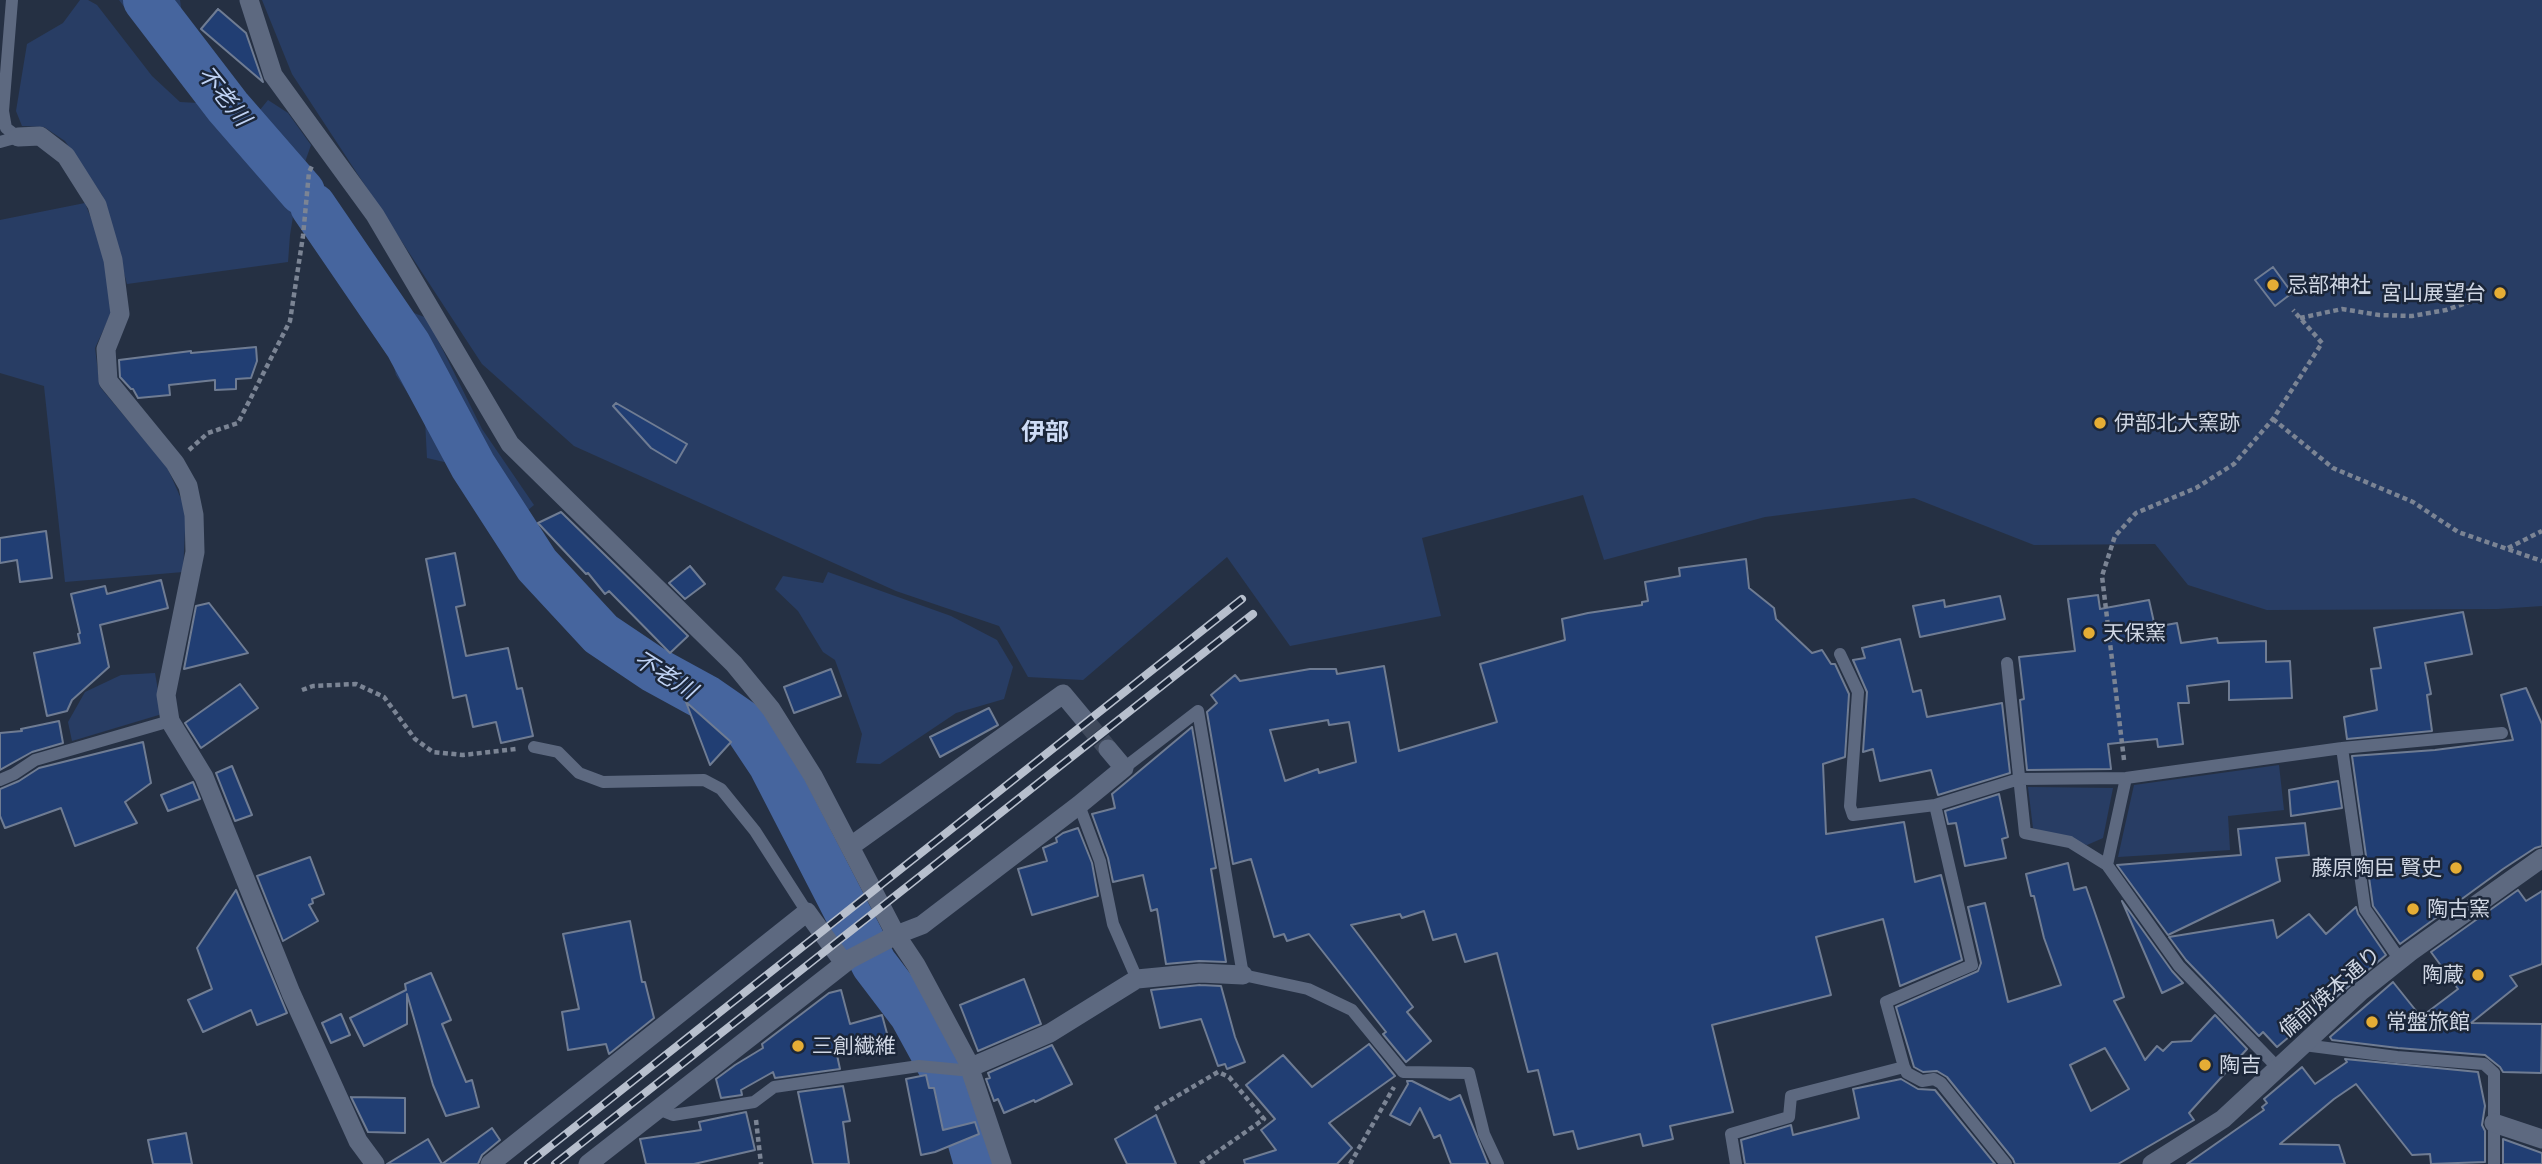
<!DOCTYPE html>
<html>
<head>
<meta charset="utf-8">
<style>
	body { margin:0 }
	canvas { display:block; background:#253043 }
</style>
</head>
<body>
<canvas width="2542" height="1164"></canvas>
<script>
const context = document.querySelector('canvas').getContext('2d');
context.lineJoin = 'round';
function paint(path, color) {
  context.fillStyle = color;
  context.fill(path, 'evenodd');
}
function toPath(rows) {
  const path = new Path2D();
  for (const r of rows) {
    path.moveTo(r[0], r[1]);
    for (let i = 2; i < r.length; i += 2) path.lineTo(r[i], r[i + 1]);
  }
  return path;
}
function stroke(path, color, width, dash) {
  context.strokeStyle = color;
  context.lineWidth = width;
  context.lineCap = dash ? 'butt' : 'round';
  context.setLineDash(dash || []);
  context.stroke(path);
}
function drawText(font, color, halo, rows, align = 'center') {
  context.font = font + ' Ubuntu,"Noto Sans JP",sans-serif';
  context.lineWidth = 5;
  context.setLineDash([]);
  context.textBaseline = 'middle';
  context.strokeStyle = halo;
  context.fillStyle = color;
  for (const [text, x, y, turn = 0] of rows) {
    context.save();
    context.translate(x, y);
    context.rotate((+turn || 0) * Math.PI / 180);
    context.textAlign = isNaN(turn) ? turn : align;
    if (halo) context.strokeText(text, 0, 0);
    context.fillText(text, 0, 0);
    context.restore();
  }
}
paint(toPath([
	[80,0,88,0,97,5,152,76,180,102,198,103,119,0,180,0,182,14,206,60,251,121,268,100,288,113,311,145,299,179,290,235,288,262,127,284,102,195,65,141,44,127,22,126,16,111,27,44,63,23],
	[262,0,2542,0,2542,606,2497,609,2267,610,2188,585,2155,544,2034,545,1914,498,1765,517,1604,560,1583,495,1422,538,1441,616,1290,646,1227,557,1083,680,1028,677,999,626,896,591,574,446,482,364,292,74],
	[85,203,105,253,112,311,95,348,100,387,167,467,186,510,183,572,65,582,44,386,0,373,0,220],
	[406,310,427,318,482,429,534,505,522,515,498,524,453,464,427,458,425,420,396,375,384,326],
	[828,572,951,616,997,640,1013,667,1004,699,956,713,880,764,856,763,862,734,835,660,823,652,798,611,775,589,783,576,823,583],
	[155,673,162,714,72,741,68,722,85,692,121,675],
	[2279,765,2284,810,2228,816,2230,850,2118,857,2134,785],
	[2028,787,2113,788,2103,838,2087,845,2033,828]
]), '#283d64');
stroke(toPath([
	[146,0,228,107,302,192],
	[313,206,408,345,473,466,537,565,601,634,653,669,706,698,745,725,771,764,874,964,912,1014,958,1098,977,1164]
]), '#46659e', 46);
const building = toPath([
	[218,9,246,33,263,82,201,29,218,9],
	[2273,267,2292,293,2275,306,2255,280,2273,267],
	[256,347,257,361,251,378,236,379,236,389,215,390,215,380,169,385,170,395,138,398,133,389,131,389,120,377,119,360,191,351,191,353,256,347],
	[616,403,687,444,676,463,651,448,613,406,616,403],
	[561,512,688,636,670,653,609,591,605,594,588,573,586,574,538,523,561,512],
	[46,531,52,578,20,582,17,560,0,563,0,538,46,531],
	[455,553,465,605,456,607,466,656,508,648,517,689,522,688,533,736,501,743,496,722,473,727,466,695,453,698,426,559,455,553],
	[1746,559,1749,588,1774,608,1776,619,1812,653,1822,650,1831,664,1835,664,1849,694,1845,757,1823,764,1826,834,1904,822,1915,882,1941,875,1962,960,1900,986,1883,919,1816,937,1831,995,1712,1025,1733,1112,1670,1126,1673,1139,1643,1146,1640,1134,1578,1149,1573,1131,1554,1135,1538,1070,1528,1072,1497,953,1465,962,1456,934,1433,940,1424,911,1402,918,1400,914,1351,925,1413,1007,1407,1012,1431,1041,1406,1062,1383,1034,1386,1032,1309,934,1287,941,1284,934,1274,937,1251,859,1233,864,1207,712,1217,703,1211,695,1235,675,1240,681,1310,669,1336,669,1337,674,1384,666,1399,751,1497,722,1480,664,1565,640,1562,619,1588,613,1642,605,1642,602,1648,601,1645,582,1680,576,1679,568,1746,559],
	[1328,720,1329,725,1349,722,1356,762,1319,773,1318,769,1285,781,1270,730,1328,720],
	[690,566,705,584,685,599,669,583,690,566],
	[161,580,168,608,100,625,109,667,72,700,67,711,47,716,34,653,80,643,78,634,80,633,71,594,105,586,107,594,161,580],
	[2098,595,2100,609,2149,600,2155,627,2177,623,2181,643,2217,638,2218,643,2266,641,2266,662,2290,661,2292,698,2229,700,2229,681,2187,686,2189,703,2178,703,2183,744,2158,747,2157,739,2108,744,2111,769,2027,770,2020,700,2024,699,2019,657,2075,651,2068,599,2098,595],
	[2000,596,2005,619,1920,637,1913,606,1944,600,1945,607,2000,596],
	[209,603,248,653,184,669,196,606,209,603],
	[2463,612,2472,654,2425,663,2431,694,2427,695,2432,731,2347,739,2344,717,2377,710,2371,669,2381,668,2374,628,2463,612],
	[1900,639,1913,692,1921,690,1927,717,2002,703,2010,773,1938,795,1931,770,1880,781,1873,749,1863,752,1867,692,1853,660,1865,658,1862,648,1900,639],
	[831,669,841,696,794,713,784,687,831,669],
	[240,684,258,708,201,748,185,723,240,684],
	[2526,688,2542,724,2542,846,2535,848,2503,869,2400,944,2373,906,2352,756,2435,750,2513,740,2501,695,2526,688],
	[686,702,731,742,710,765,686,702],
	[989,708,998,725,940,757,930,737,989,708],
	[59,721,63,743,32,752,0,770,0,733,22,731,21,729,59,721],
	[1192,727,1216,868,1211,869,1226,962,1199,961,1166,964,1157,909,1151,911,1143,875,1113,882,1108,858,1092,814,1115,808,1112,794,1192,727],
	[143,742,151,783,125,802,137,823,75,846,61,808,5,828,0,816,0,789,19,781,39,768,143,742],
	[232,766,252,815,235,821,216,773,232,766],
	[2338,781,2342,808,2291,816,2289,790,2338,781],
	[193,782,200,799,168,811,161,795,193,782],
	[1999,794,2008,837,2002,839,2006,858,1965,866,1956,823,1948,824,1945,811,1999,794],
	[2305,823,2309,855,2276,858,2280,881,2168,935,2117,865,2241,855,2238,829,2305,823],
	[1078,828,1092,863,1098,896,1032,915,1018,869,1047,861,1043,848,1057,842,1056,838,1063,833,1078,828],
	[310,857,324,894,312,899,313,903,309,905,318,921,283,941,257,876,310,857],
	[2068,863,2074,890,2086,887,2124,997,2114,1001,2145,1060,2157,1046,2163,1051,2172,1042,2191,1041,2215,1015,2247,1049,2189,1113,2194,1120,2118,1164,2015,1164,2013,1159,1947,1077,1937,1071,1923,1072,1914,1067,1896,1007,1978,971,1981,963,1968,907,1985,903,2008,1002,2061,985,2044,938,2034,896,2031,896,2026,874,2068,863],
	[2105,1048,2129,1089,2091,1111,2070,1065,2105,1048],
	[236,890,287,1013,257,1025,251,1010,203,1032,188,1000,212,989,197,948,236,890],
	[2518,890,2526,901,2542,891,2542,964,2510,976,2517,986,2471,1023,2542,1024,2541,1073,2503,1072,2500,1067,2485,1055,2398,1048,2332,1040,2330,1037,2393,982,2421,1017,2458,989,2431,952,2518,890],
	[2122,901,2172,971,2183,983,2162,993,2122,901],
	[2356,907,2358,914,2386,955,2277,1047,2263,1032,2259,1036,2186,960,2169,937,2273,920,2277,938,2309,914,2326,934,2356,907],
	[630,921,642,982,645,982,654,1018,609,1054,606,1044,568,1050,562,1012,579,1009,563,934,630,921],
	[431,973,451,1020,442,1024,466,1082,472,1080,479,1107,446,1116,433,1085,407,994,407,1024,364,1046,350,1018,406,990,405,984,431,973],
	[1024,979,1041,1024,978,1051,960,1005,1024,979],
	[1200,985,1221,986,1235,1037,1245,1062,1227,1069,1225,1064,1218,1066,1201,1019,1160,1028,1151,990,1200,985],
	[841,990,850,1024,882,1015,889,1041,837,1055,840,1069,775,1078,773,1072,741,1090,742,1095,721,1098,716,1079,735,1065,763,1048,762,1044,829,993,841,990],
	[341,1014,350,1035,331,1043,322,1023,341,1014],
	[1369,1044,1395,1076,1329,1123,1352,1148,1337,1164,1245,1164,1244,1160,1276,1150,1261,1130,1275,1119,1246,1085,1283,1055,1312,1087,1369,1044],
	[1052,1045,1072,1084,1035,1102,1034,1100,1004,1113,998,1099,994,1101,986,1079,990,1078,988,1073,1052,1045],
	[2345,1059,2478,1072,2485,1106,2482,1125,2485,1131,2485,1162,2431,1164,2430,1154,2412,1155,2356,1084,2334,1099,2280,1144,2339,1145,2345,1164,2187,1164,2264,1110,2262,1107,2267,1103,2264,1099,2302,1067,2315,1084,2347,1062,2345,1059],
	[926,1075,929,1088,934,1088,943,1130,975,1122,979,1134,935,1152,921,1155,906,1079,926,1075],
	[1901,1079,1918,1089,1935,1090,1995,1164,1745,1164,1741,1140,1791,1125,1793,1135,1859,1118,1853,1089,1901,1079],
	[1407,1081,1412,1081,1450,1100,1460,1095,1488,1164,1451,1164,1440,1135,1434,1138,1420,1108,1410,1125,1390,1115,1408,1084,1407,1081],
	[843,1086,850,1121,843,1122,849,1164,813,1164,798,1092,843,1086],
	[351,1097,405,1098,405,1133,368,1132,351,1097],
	[746,1112,755,1150,694,1164,646,1164,640,1139,701,1130,699,1122,746,1112],
	[1156,1115,1176,1164,1127,1164,1115,1139,1156,1115],
	[492,1128,500,1140,482,1155,478,1164,387,1164,428,1139,442,1164,492,1128],
	[186,1133,192,1164,153,1164,148,1140,186,1133],
	[2503,1139,2542,1153,2542,1164,2503,1164,2503,1139]
]);
paint(building, '#213e73');
stroke(building, '#6f7c93', 2);
stroke(toPath([
	[1083,718,1108,749]
]), '#3f495b', 19, [19, 10]);
stroke(toPath([
	[2300,318,2342,309,2379,315,2412,316,2446,310,2472,301],
	[2273,419,2333,468,2413,502,2458,532,2542,561],
	[189,450,208,433,238,423,290,321,303,236,309,172,313,164],
	[2508,548,2542,531],
	[302,690,313,686,356,684,384,697,415,739,433,752,463,755,516,749],
	[2124,760,2102,576,2115,536,2136,513,2196,488,2234,464,2273,419,2322,343,2293,310],
	[1155,1109,1218,1072,1229,1077,1264,1119,1200,1164],
	[756,1120,761,1164],
	[1350,1164,1394,1087]
]), '#7b8494', 4.5, [5, 3.5]);
stroke(toPath([
	[12,0,3,111,6,128,18,137],
	[0,142,18,137],
	[2007,663,2025,833,2070,842,2107,865,2179,966,2278,1068],
	[534,747,558,752,579,773,603,782,704,780,721,789,755,831,807,912],
	[2342,748,2365,909,2400,960],
	[1124,768,1198,711,1243,975,1308,989,1352,1010,1403,1072,1469,1073,1484,1134,1498,1164],
	[0,780,14,774,35,760,170,721],
	[1079,805,1100,861,1113,924,1137,979],
	[1935,805,2019,779,2126,778,2342,748,2502,733],
	[2107,865,2126,778],
	[2304,1045,2397,1057,2484,1064,2494,1073,2494,1164],
	[1904,1067,1907,1073,1922,1081,1934,1079,1941,1083,2006,1164],
	[658,1109,673,1115,754,1102,774,1087,919,1066,961,1070,969,1068],
	[1736,1164,1731,1134,1789,1117,1791,1096,1904,1067,1886,1002,1972,965,1935,805,1853,815,1850,806,1858,692,1840,654]
]), '#5d6980', 12);
stroke(toPath([
	[249,0,273,75,375,215,510,444,734,664,771,709,813,776,896,935,916,965,967,1060,1002,1164],
	[18,137,40,136,66,156,97,205,113,260,120,314,106,349,108,381,175,463,188,486,194,515,195,552,166,695,170,721,204,777,291,993,358,1141,375,1164],
	[851,846,1063,694,1083,718],
	[969,1068,1050,1033,1137,979,1200,973,1243,975],
	[2494,1123,2542,1139],
	[490,1164,807,912,844,963],
	[588,1164,850,959,896,935,922,925,1079,805,1124,768,1108,749],
	[2152,1164,2223,1119,2361,991,2410,952,2542,858]
]), '#5d6980', 19);
const rail = toPath([
	[528,1164,1242,599],
	[555,1164,1253,614]
]);
stroke(rail, '#b7bfcd', 8);
stroke(rail, '#1b2639', 5, [16]);
for (const [x, y, r, color] of [
	[2273,285,7,"#e5ad35"],
	[2500,293,7,"#e5ad35"],
	[2100,423,7,"#e5ad35"],
	[2089,633,7,"#e5ad35"],
	[2456,868,7,"#e5ad35"],
	[2413,909,7,"#e5ad35"],
	[2478,975,7,"#e5ad35"],
	[2372,1022,7,"#e5ad35"],
	[798,1046,7,"#e5ad35"],
	[2205,1065,7,"#e5ad35"]
]) {
  const dot = new Path2D();
  dot.arc(x, y, r, 0, 2 * Math.PI);
  context.fillStyle = color;
  context.fill(dot);
  stroke(dot, '#1b2639', 2.5);
}
drawText('21px', '#d0d7e4', '#1b2639', [
	["忌部神社",2287,285],
	["宮山展望台",2486,293,"right"],
	["伊部北大窯跡",2114,423],
	["天保窯",2103,633],
	["藤原陶臣 賢史",2442,868,"right"],
	["陶古窯",2427,909],
	["陶蔵",2464,975,"right"],
	["常盤旅館",2386,1022],
	["三創繊維",812,1046],
	["陶吉",2219,1065]
], 'left');
drawText('21px', '#d0d7e4', '#1b2639', [
	["備前焼本通り",2330,992,-41]
]);
drawText('italic 23px', '#bfd2f4', '#1b2639', [
	["不老川",224,96,51],
	["不老川",665,675,32]
]);
drawText('bold 24px', '#cedcf6', '#1b2639', [
	["伊部",1045,432]
]);
</script>
</body>
</html>
